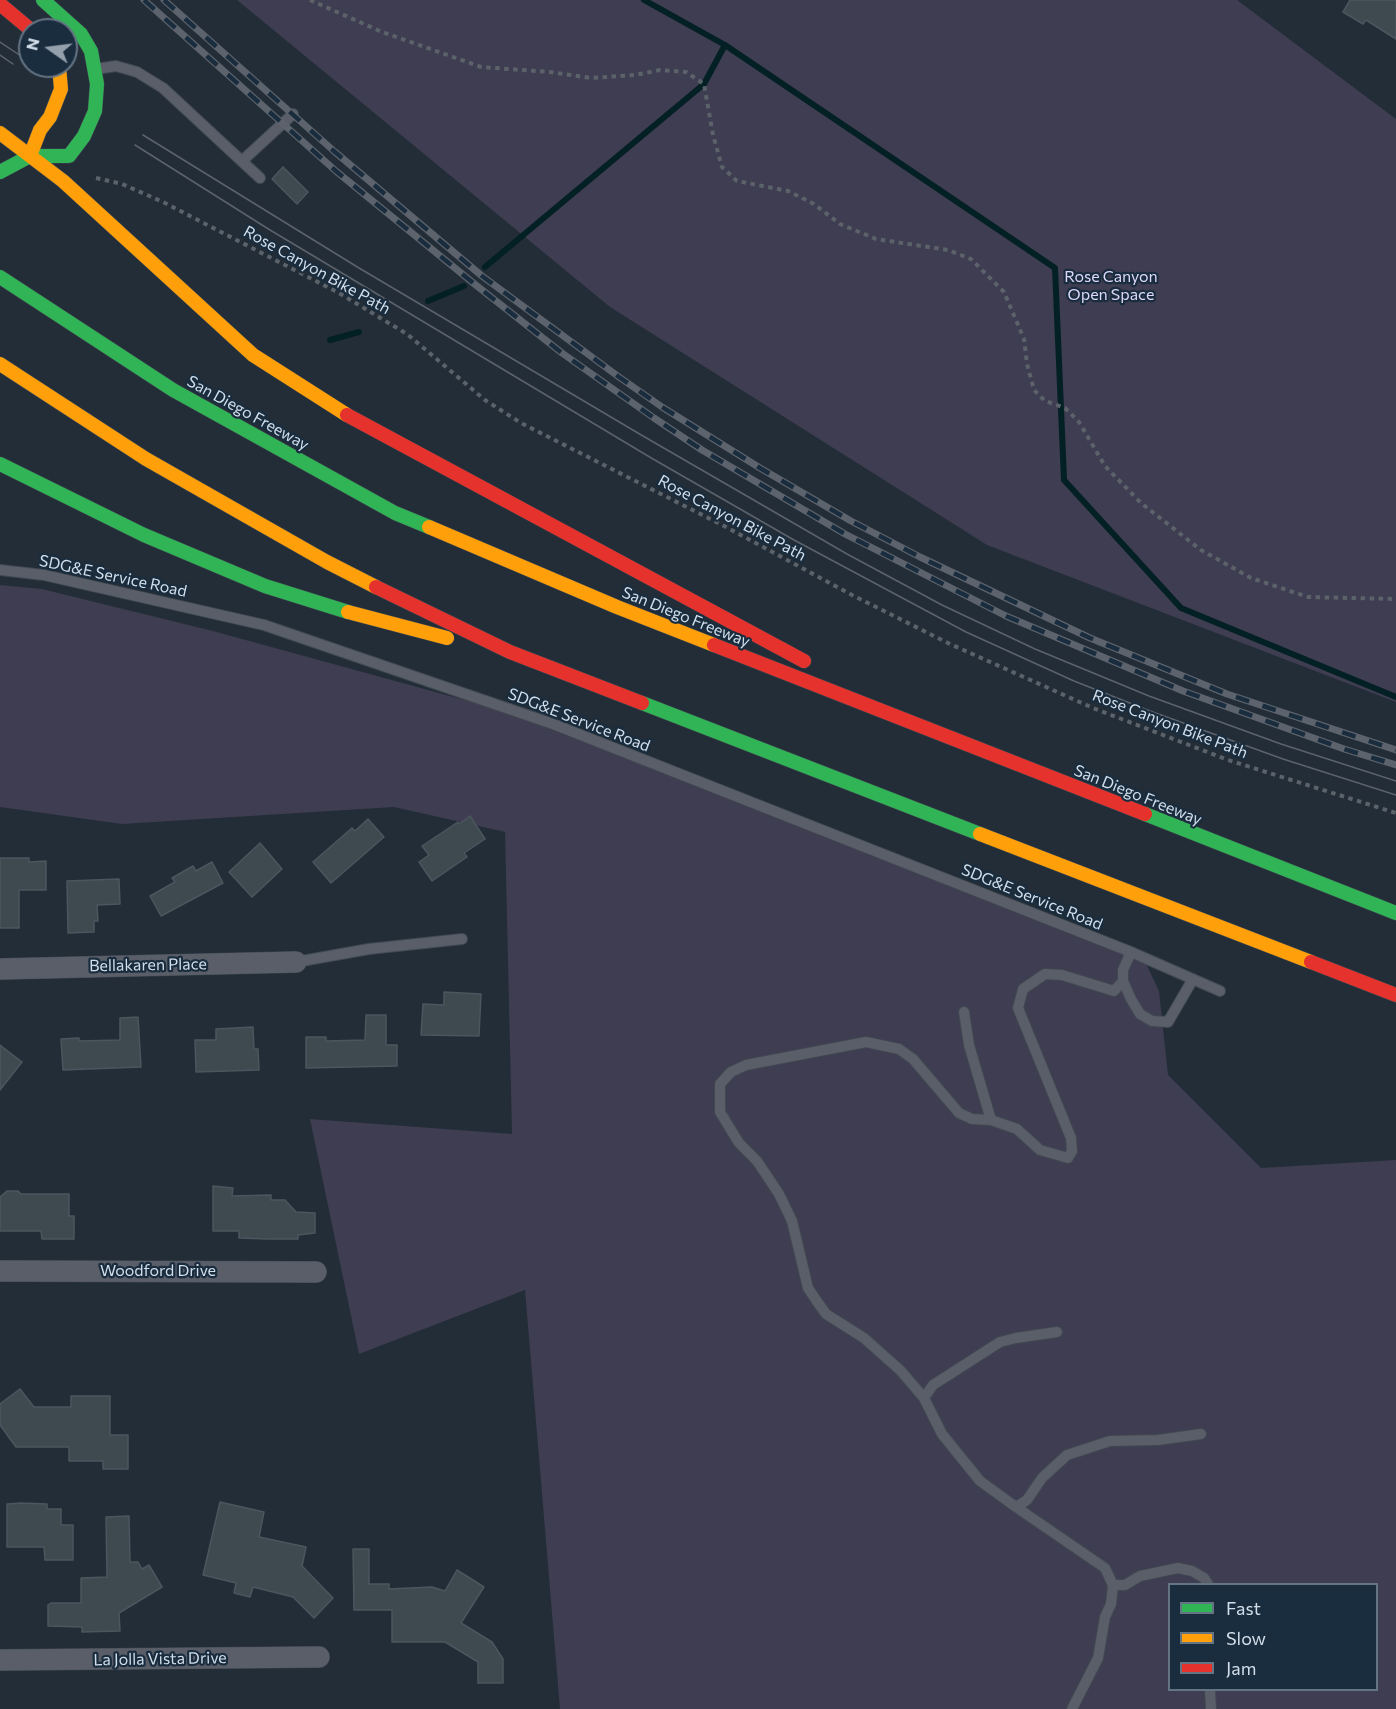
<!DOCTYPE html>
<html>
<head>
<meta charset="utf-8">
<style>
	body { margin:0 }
	#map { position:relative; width:1396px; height:1709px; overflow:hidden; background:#222d37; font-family:Commissioner,sans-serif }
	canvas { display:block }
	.legend { position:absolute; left:1168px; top:1583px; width:210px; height:108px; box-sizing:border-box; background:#1a2d3f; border:2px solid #647483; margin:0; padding:8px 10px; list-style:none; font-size:18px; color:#d2dee9 }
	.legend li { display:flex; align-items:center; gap:12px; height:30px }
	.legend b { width:30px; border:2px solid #647483 }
	.north { position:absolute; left:18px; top:18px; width:60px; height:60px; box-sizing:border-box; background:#1a2d3f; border:2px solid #647483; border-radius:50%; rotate:284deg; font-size:16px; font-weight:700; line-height:24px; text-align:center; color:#d2dee9 }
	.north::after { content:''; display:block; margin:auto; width:21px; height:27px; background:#94a0ab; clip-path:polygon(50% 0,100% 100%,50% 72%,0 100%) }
</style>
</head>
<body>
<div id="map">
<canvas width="1396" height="1709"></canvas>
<ul class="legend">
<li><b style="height:8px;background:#30b455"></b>Fast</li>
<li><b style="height:8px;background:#ff9f0a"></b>Slow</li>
<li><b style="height:8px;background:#e5322d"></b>Jam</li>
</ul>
<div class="north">N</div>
</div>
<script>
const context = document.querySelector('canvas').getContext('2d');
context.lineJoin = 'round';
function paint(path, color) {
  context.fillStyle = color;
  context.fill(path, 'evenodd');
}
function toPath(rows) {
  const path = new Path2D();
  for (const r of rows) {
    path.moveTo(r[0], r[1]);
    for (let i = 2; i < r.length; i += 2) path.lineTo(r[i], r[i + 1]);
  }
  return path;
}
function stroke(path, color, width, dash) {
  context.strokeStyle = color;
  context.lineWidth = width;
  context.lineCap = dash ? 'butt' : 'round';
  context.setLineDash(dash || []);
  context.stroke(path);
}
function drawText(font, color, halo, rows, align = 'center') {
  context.font = font + ' Commissioner,sans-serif';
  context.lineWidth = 4.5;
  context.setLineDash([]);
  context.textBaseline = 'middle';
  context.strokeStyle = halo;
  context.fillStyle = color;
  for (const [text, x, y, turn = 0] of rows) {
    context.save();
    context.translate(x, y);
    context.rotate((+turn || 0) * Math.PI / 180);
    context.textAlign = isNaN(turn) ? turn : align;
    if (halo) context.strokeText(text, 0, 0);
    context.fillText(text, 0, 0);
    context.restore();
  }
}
paint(toPath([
	[237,0,1237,0,1396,119,1396,702,987,545,610,307],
	[0,585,42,589,213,631,501,710,1143,957,1159,991,1168,1075,1261,1168,1396,1160,1396,1709,560,1709,525,1290,359,1354,310,1119,512,1134,505,832,394,807,122,824,0,807],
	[1170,1584,1376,1584,1376,1690,1170,1690]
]), '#3f3d51');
stroke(toPath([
	[644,0,725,45,1055,268,1064,480,1181,608,1396,697],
	[485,267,704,84,725,45],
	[428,301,464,286],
	[330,340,359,332]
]), '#032024', 6);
const building = toPath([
	[1350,0,1396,0,1396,39,1366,20,1363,24,1343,12,1350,0],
	[283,167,308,192,297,204,272,179,283,167],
	[470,816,485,839,464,853,467,857,432,881,419,862,429,855,422,846,458,822,459,824,470,816],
	[368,819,384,837,331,883,313,862,352,828,355,831,368,819],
	[260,843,282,869,252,897,229,872,260,843],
	[0,858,29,858,29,862,46,861,46,890,19,890,19,928,0,928,0,858],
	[212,862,223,883,161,916,150,896,175,882,172,878,193,866,196,871,212,862],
	[119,879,120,904,97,905,98,921,94,921,94,932,68,933,67,881,119,879],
	[444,992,481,994,479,1036,421,1035,423,1004,444,1005,444,992],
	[366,1015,386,1015,386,1045,397,1045,397,1066,306,1068,306,1037,326,1037,326,1041,365,1040,366,1015],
	[138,1017,141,1067,63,1070,61,1039,79,1038,79,1041,120,1040,120,1018,138,1017],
	[253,1027,254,1049,258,1049,259,1070,196,1072,195,1040,216,1040,216,1029,253,1027],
	[0,1045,22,1062,0,1090,0,1045],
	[213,1186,233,1188,232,1196,271,1195,271,1200,285,1200,296,1212,315,1213,315,1233,298,1235,298,1239,267,1239,239,1238,239,1231,213,1231,213,1186],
	[7,1191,18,1191,21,1194,69,1194,69,1216,74,1216,74,1239,42,1239,41,1231,0,1231,0,1197,7,1191],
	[20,1389,34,1407,71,1407,71,1396,110,1396,110,1435,128,1435,128,1469,103,1469,103,1461,69,1461,69,1447,16,1447,0,1425,0,1404,20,1389],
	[220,1502,264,1512,259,1537,306,1547,302,1566,333,1598,314,1618,293,1597,253,1587,250,1597,234,1593,236,1583,203,1575,220,1502],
	[22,1503,47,1504,47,1509,61,1509,61,1525,73,1525,73,1560,45,1560,44,1547,7,1547,7,1504,22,1503],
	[129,1516,130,1562,138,1562,142,1569,149,1565,162,1587,119,1613,120,1631,82,1632,82,1627,48,1626,48,1605,51,1603,81,1603,81,1578,107,1577,106,1517,129,1516],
	[353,1549,369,1549,369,1584,389,1584,389,1589,432,1587,445,1591,457,1570,484,1587,461,1623,492,1642,503,1659,503,1683,478,1683,478,1662,445,1642,392,1642,392,1610,354,1610,353,1549]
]);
paint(building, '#3e4a50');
stroke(building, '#4b565e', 1.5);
const lane = toPath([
	[96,69,116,66,137,72,163,88,260,178],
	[242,161,293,114],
	[0,570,44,575,264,625,553,724,1131,952,1220,991],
	[1131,952,1123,970,1123,981,1131,999,1140,1014,1152,1021,1168,1022,1193,979],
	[296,962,369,949,462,939],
	[964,1012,969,1045,991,1120,1017,1129,1040,1150,1068,1158,1072,1151,1071,1138,1018,1008,1023,989,1045,974,1062,975,1114,991,1123,981],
	[991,1120,972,1119,959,1113,913,1059,899,1049,866,1042,746,1065,731,1072,720,1084,720,1112,739,1143,757,1161,779,1194,792,1221,808,1288,816,1300,826,1314,864,1338,901,1371,924,1398,933,1385,1000,1342,1016,1338,1057,1332],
	[924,1398,942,1434,980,1481,1016,1507,1027,1500,1042,1478,1067,1455,1110,1441,1158,1440,1201,1434],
	[1016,1507,1105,1568,1113,1585,1125,1585,1140,1576,1178,1568,1192,1571,1204,1578,1208,1584],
	[1210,1690,1211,1709],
	[1072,1709,1098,1658,1105,1617,1111,1604,1113,1585]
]);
const street = toPath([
	[0,969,296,962],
	[0,1271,316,1272],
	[0,1660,319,1657]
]);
const fast = toPath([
	[0,172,30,156,69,156,84,136,95,111,97,84,91,51,81,34,43,0],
	[0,277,173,390,395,513,429,527],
	[0,464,144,535,265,586,348,612],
	[642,703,980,834],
	[1145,814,1396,913]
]);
const slow = toPath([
	[0,133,63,181,253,355,347,415],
	[30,156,40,130,50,117,61,89,59,66],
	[0,364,146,459,327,562,376,587],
	[429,527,617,607,714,645],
	[348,612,447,638],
	[980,834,1311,962]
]);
const jam = toPath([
	[0,4,31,30],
	[347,415,804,661],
	[376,587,510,652,642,703],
	[714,645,1145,814],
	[1311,962,1396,995]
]);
stroke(lane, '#404952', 12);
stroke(street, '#404952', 22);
stroke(fast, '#404952', 15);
stroke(slow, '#404952', 15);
stroke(jam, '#404952', 15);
stroke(toPath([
	[310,0,382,32,481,67,550,72,591,78,635,75,660,70,686,72,704,84,713,135,722,167,737,181,788,191,814,204,840,224,876,239,948,250,971,259,1004,292,1024,339,1027,364,1034,390,1045,401,1065,408,1079,422,1105,466,1141,503,1201,550,1251,578,1308,597,1396,599],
	[96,178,122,184,163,202,339,293,407,334,485,400,521,423,726,527,852,595,950,644,1093,708,1228,760,1396,813]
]), '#5b626a', 4, [4.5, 4.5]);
stroke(lane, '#5a5e68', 10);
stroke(street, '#5a5e68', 21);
stroke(fast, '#30b455', 14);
stroke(slow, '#ff9f0a', 14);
stroke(jam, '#e5322d', 14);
stroke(toPath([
	[0,42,21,56],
	[0,55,13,64],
	[143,135,359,268,643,436,847,554,942,605,1035,649,1149,696,1281,744,1396,781],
	[135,145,270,230,653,459,794,540,966,632,1074,681,1150,711,1283,759,1396,795]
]), '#5d636c', 1.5);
const rail = toPath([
	[144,0,337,172,477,286,562,353,654,418,702,450,845,534,1006,616,1183,691,1344,749,1396,765],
	[164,0,335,152,482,276,619,377,662,407,760,468,851,521,920,557,1090,638,1227,694,1396,750]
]);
stroke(rail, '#5d636c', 7);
stroke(rail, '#1a2d3f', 4.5, [14]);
drawText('16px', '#d2dee9', '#1a2d3f', [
	["Rose Canyon Bike Path",317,270,29],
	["San Diego Freeway",248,413,29],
	["Rose Canyon Bike Path",732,518,28],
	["SDG&E Service Road",113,576,12],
	["San Diego Freeway",686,617,22],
	["SDG&E Service Road",579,720,21],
	["Rose Canyon Bike Path",1170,724,21],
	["San Diego Freeway",1138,795,22],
	["SDG&E Service Road",1032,897,22],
	["Bellakaren Place",148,965,-1],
	["Woodford Drive",158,1271],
	["La Jolla Vista Drive",160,1659,-1]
]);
drawText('16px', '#ded8fb', '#1a2d3f', [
	["Rose Canyon",1111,277],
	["Open Space",1111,295]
]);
</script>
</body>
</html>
